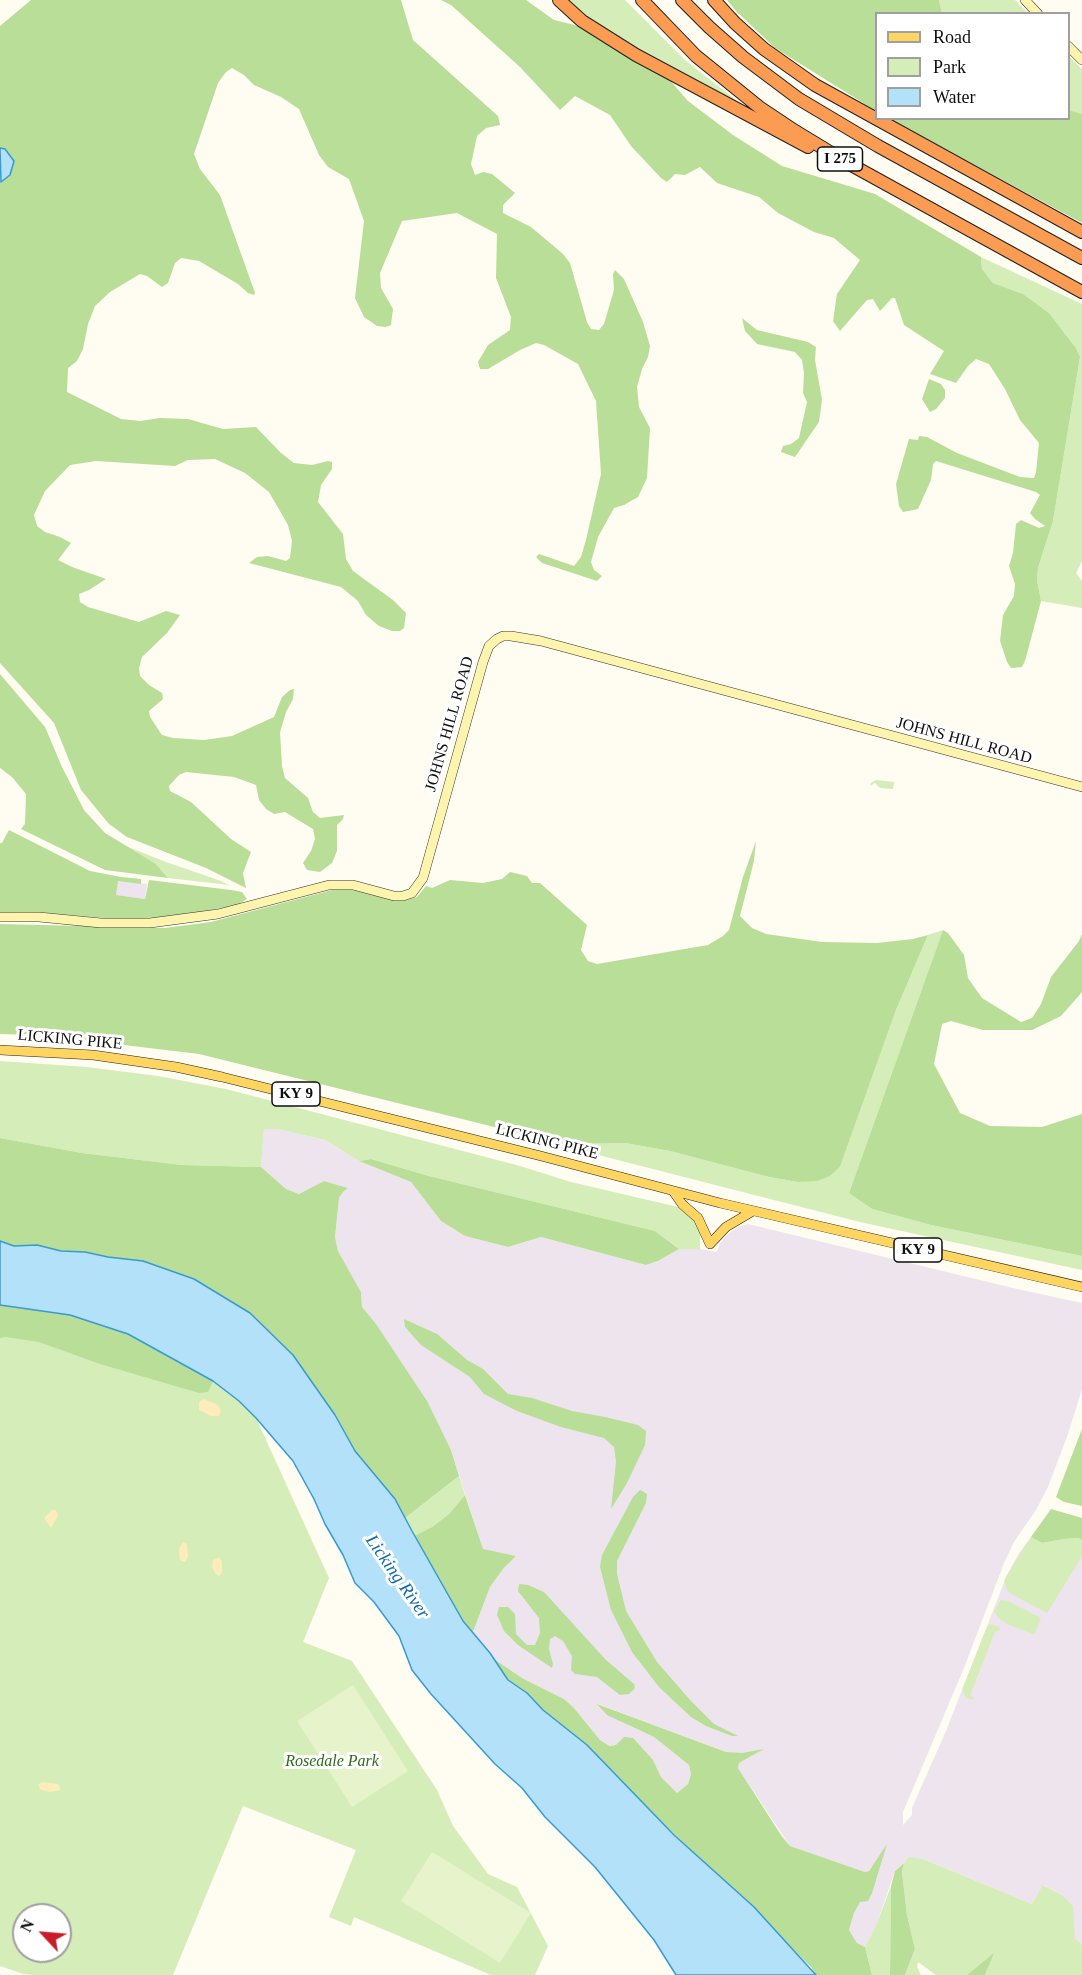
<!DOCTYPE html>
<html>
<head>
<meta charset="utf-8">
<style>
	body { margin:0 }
	#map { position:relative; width:1082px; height:1975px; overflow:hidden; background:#fffcf2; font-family:Georgia,serif }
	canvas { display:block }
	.legend { position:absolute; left:875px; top:12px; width:195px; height:108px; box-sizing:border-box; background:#fff; border:2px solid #9f9f9f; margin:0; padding:8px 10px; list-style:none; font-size:18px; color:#0f0f0f }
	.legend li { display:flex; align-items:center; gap:12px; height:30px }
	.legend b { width:30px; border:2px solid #9f9f9f }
	.north { position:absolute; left:12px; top:1903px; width:60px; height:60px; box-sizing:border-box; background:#fff; border:2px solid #9f9f9f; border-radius:50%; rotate:296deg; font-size:16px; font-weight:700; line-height:24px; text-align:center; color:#0f0f0f }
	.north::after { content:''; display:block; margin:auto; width:21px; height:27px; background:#c91e2a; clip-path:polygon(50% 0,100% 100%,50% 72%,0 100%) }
</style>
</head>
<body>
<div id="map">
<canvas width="1082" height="1975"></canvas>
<ul class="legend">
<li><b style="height:8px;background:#ffd562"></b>Road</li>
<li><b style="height:16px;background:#d5edb8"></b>Park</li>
<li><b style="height:16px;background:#b3e1fa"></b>Water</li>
</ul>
<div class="north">N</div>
</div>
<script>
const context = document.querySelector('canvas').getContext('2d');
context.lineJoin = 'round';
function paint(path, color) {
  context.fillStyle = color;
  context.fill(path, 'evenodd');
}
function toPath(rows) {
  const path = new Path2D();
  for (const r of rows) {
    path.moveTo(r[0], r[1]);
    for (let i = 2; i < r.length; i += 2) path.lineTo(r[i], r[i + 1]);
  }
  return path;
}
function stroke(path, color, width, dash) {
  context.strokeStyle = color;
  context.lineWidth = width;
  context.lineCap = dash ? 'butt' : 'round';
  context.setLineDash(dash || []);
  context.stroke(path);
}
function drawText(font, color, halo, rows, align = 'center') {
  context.font = font + ' Georgia,serif';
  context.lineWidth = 6;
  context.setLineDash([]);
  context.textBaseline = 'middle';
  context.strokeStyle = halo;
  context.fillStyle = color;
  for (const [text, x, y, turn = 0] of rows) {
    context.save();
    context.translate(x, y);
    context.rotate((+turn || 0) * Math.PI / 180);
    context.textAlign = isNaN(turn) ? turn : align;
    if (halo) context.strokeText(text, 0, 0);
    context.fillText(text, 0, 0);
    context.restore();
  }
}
paint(toPath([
	[118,881,147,884,145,899,115,895],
	[264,1128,278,1129,325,1140,359,1161,411,1182,441,1221,465,1236,508,1247,541,1237,646,1265,658,1261,679,1249,700,1249,717,1252,720,1243,728,1234,738,1227,748,1224,1013,1288,1082,1303,1082,1389,1068,1434,1048,1487,1036,1510,1014,1542,1004,1563,964,1668,903,1812,903,1825,912,1815,912,1808,946,1731,1007,1575,1019,1553,1031,1537,1042,1543,1082,1540,1082,1945,1075,1940,1073,1926,1062,1895,1044,1885,1032,1904,923,1859,909,1858,895,1871,877,1923,865,1947,857,1943,849,1930,854,1913,886,1847,869,1871,865,1872,790,1846,738,1768,739,1763,762,1750,742,1754,726,1752,598,1704,630,1726,654,1737,689,1765,691,1774,688,1784,677,1793,661,1777,653,1760,616,1745,611,1746,600,1740,574,1708,564,1699,522,1678,494,1659,473,1632,490,1587,503,1569,516,1556,483,1550,451,1450,426,1401,376,1325,362,1307,361,1292,338,1251,335,1237,339,1198,343,1192,348,1188,324,1181,299,1194,286,1189,261,1167]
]), '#ede4ee');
paint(toPath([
	[566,0,625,0,685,60,756,116,652,59,584,16],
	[939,0,1015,0,1028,13,942,13],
	[1068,55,1082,69,1082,114,1069,110],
	[981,257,1082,304,1082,561,1076,573,1082,581,1082,608,1041,601,1037,580,1038,568,1053,521,1080,357,1076,348,1049,313,1023,294,993,283,982,269],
	[876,780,894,782,893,789,880,788,875,783,870,786,871,783],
	[123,845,166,862,221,881,229,885,168,878,156,864],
	[943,930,849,1193,872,1209,931,1225,1082,1256,1082,1270,860,1222,606,1157,551,1141,574,1144,625,1143,670,1151,769,1177,798,1182,830,1176,840,1167,896,1010,928,935],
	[0,1061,87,1067,158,1076,226,1089,520,1166,571,1182,678,1207,693,1216,700,1230,700,1249,679,1249,655,1231,429,1176,371,1159,359,1161,325,1140,278,1129,264,1129,261,1167,182,1165,82,1153,0,1138],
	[0,1321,213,1381,239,1401,256,1418,329,1578,303,1642,352,1661,437,1790,453,1826,488,1874,517,1887,548,1946,535,1975,491,1975,354,1917,351,1926,329,1917,356,1850,243,1806,173,1975,32,1975,23,1974,0,1966],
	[24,1915,60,1915,60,1951,24,1951],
	[459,1476,465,1495,449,1514,432,1527,414,1536,405,1518],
	[1031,1537,1042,1543,1064,1539,1078,1538,1082,1540,1082,1556,1047,1613,1008,1592,1006,1587,1004,1581,1007,1575],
	[1001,1600,1008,1601,1041,1618,1035,1633,1033,1634,1007,1624,999,1618,994,1611],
	[990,1624,999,1627,1000,1630,995,1632,970,1695,974,1698,972,1700,967,1698,962,1690,987,1627],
	[909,1857,923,1859,1032,1904,1043,1885,1062,1895,1073,1906,1075,1939,1082,1945,1082,1975,985,1975,993,1954,967,1975,936,1975,918,1962,917,1967,921,1975,905,1975,915,1949,907,1915,902,1872,904,1863],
	[891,1886,890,1975,872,1975,865,1947,877,1923]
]), '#d5edb8');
paint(toPath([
	[31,0,401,0,413,40,498,116,500,125,486,128,477,136,471,164,475,175,483,172,492,174,515,193,503,205,503,213,531,227,563,254,570,263,587,322,591,329,599,330,604,324,614,290,613,274,615,270,624,279,643,322,650,346,648,357,642,369,637,387,639,407,650,428,647,478,638,497,624,505,614,508,598,537,591,562,594,570,602,576,597,581,542,563,536,557,539,554,574,566,581,557,586,540,601,474,596,401,578,364,544,345,536,343,520,350,488,369,480,369,478,362,488,345,510,330,511,317,496,278,497,234,457,213,402,221,380,273,381,288,393,309,391,325,386,327,377,326,364,317,355,298,364,221,349,179,328,167,319,155,299,109,281,97,254,85,244,75,232,68,226,72,218,83,194,154,200,169,220,195,255,293,254,295,248,293,238,284,199,261,181,258,175,263,168,283,162,287,147,276,140,274,110,292,95,306,88,324,83,349,77,361,68,368,67,392,121,419,140,421,160,418,188,419,223,429,256,427,281,453,294,463,312,465,328,461,332,462,332,469,321,485,318,502,343,534,346,559,353,571,393,600,406,613,404,628,400,631,392,631,379,626,366,615,358,601,341,587,249,563,257,557,268,556,286,561,290,558,292,541,288,525,269,492,245,473,215,459,188,460,175,466,96,461,70,465,45,491,34,515,37,526,45,532,60,537,71,543,58,560,72,567,106,579,89,590,79,594,80,602,88,607,139,622,166,611,180,615,167,633,142,657,139,668,140,676,149,685,162,693,163,699,149,711,150,717,162,735,173,738,204,740,232,736,274,717,282,697,290,690,294,689,293,699,286,712,280,732,282,766,285,778,308,798,313,812,320,818,344,815,343,819,337,825,337,851,332,863,320,872,307,870,303,863,311,851,315,839,313,829,285,812,274,814,266,809,259,800,256,785,234,777,186,772,179,775,169,786,170,791,191,802,231,839,251,852,243,873,246,888,206,868,127,837,109,824,81,790,54,723,0,663,0,182,5,149,0,148,0,26],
	[441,0,526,0,554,20,575,25,668,78,688,101,733,135,782,166,875,194,981,257,982,269,993,283,1023,294,1049,313,1076,348,1080,357,1053,521,1038,568,1037,580,1041,601,1025,661,1022,667,1011,668,1007,662,1000,641,1003,615,1014,596,1015,584,1009,566,1013,553,1016,524,1021,520,1039,528,1045,526,1035,519,1030,513,1040,495,1036,492,936,461,933,464,931,480,918,509,903,512,899,506,896,484,909,439,918,440,919,436,927,437,957,453,1020,477,1034,478,1036,472,1039,443,1020,420,1005,389,989,364,976,359,968,366,956,383,930,374,944,351,904,325,895,298,892,298,880,311,873,299,867,300,840,331,833,321,837,294,860,260,834,238,814,232,778,213,759,197,717,183,700,167,685,175,675,174,667,182,661,178,631,146,610,115,575,96,560,110,520,67,451,5],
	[727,0,939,0,942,13,876,14,876,111,775,48,736,11],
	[1069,110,1082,114,1082,223,890,119,1068,118],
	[742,318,757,330,808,342,816,347,815,360,822,400,819,422,795,457,781,452,783,446,791,444,799,438,807,402,803,393,804,373,802,360,795,352,757,344,745,331],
	[929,379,941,384,945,390,945,398,936,409,930,412,922,399],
	[0,674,45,727,62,767,84,810,105,833,156,864,168,878,105,870,21,829,25,824,26,794,12,777,0,768],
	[9,830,90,871,121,877,141,879,141,884,118,881,116,895,145,899,149,880,231,890,242,892,247,899,237,905,174,917,115,919,38,912,0,913,0,843,2,843],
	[756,841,754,861,740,916,752,928,766,934,822,942,877,943,913,939,928,935,896,1010,840,1167,830,1176,817,1181,798,1182,769,1177,670,1151,625,1143,574,1144,551,1141,199,1054,41,1035,0,1034,0,924,165,928,211,922,332,890,347,889,404,901,417,897,426,886,432,888,450,880,483,883,502,879,510,872,527,876,532,883,540,883,587,925,581,950,588,961,597,964,708,945,723,936,729,930,743,877],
	[943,930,948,933,964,955,968,978,982,998,1021,1022,1032,1018,1041,1004,1051,977,1079,941,1082,934,1082,992,1061,1016,1032,1030,983,1030,951,1021,942,1024,934,1064,960,1113,990,1126,1042,1127,1082,1114,1082,1256,931,1225,872,1209,849,1193],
	[0,1138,82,1153,182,1165,261,1167,286,1189,299,1194,324,1181,348,1188,343,1192,339,1198,335,1237,338,1251,361,1292,362,1307,376,1324,427,1401,451,1450,459,1476,405,1518,395,1499,355,1451,335,1415,293,1355,250,1313,223,1296,108,1257,85,1252,61,1251,37,1245,14,1246,0,1241],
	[371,1159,429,1176,655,1231,679,1249,658,1261,646,1265,541,1237,508,1247,465,1236,441,1221,411,1182,359,1161],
	[0,1305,70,1315,128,1334,213,1381,208,1392,199,1393,100,1364,39,1342,6,1337,0,1338],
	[404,1319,437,1334,467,1360,483,1369,508,1394,532,1398,572,1411,605,1417,638,1425,646,1431,645,1445,627,1483,611,1509,616,1462,614,1447,604,1438,561,1427,517,1411,484,1394,470,1377,421,1345,405,1327],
	[1082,1429,1082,1506,1064,1502,1056,1497],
	[640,1490,647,1494,646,1503,617,1561,617,1574,626,1611,657,1662,691,1701,714,1724,738,1736,732,1736,706,1726,691,1717,659,1687,632,1652,611,1610,600,1567,602,1555,633,1497],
	[465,1495,483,1549,516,1556,503,1569,490,1587,473,1632,463,1621,414,1536,432,1527,449,1514],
	[1051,1509,1082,1518,1082,1540,1078,1538,1064,1539,1042,1543,1031,1537],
	[519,1584,528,1585,544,1592,606,1660,634,1684,635,1688,629,1694,620,1695,597,1677,575,1674,571,1670,572,1656,563,1641,555,1636,550,1639,549,1649,553,1664,552,1668,518,1645,504,1631,497,1615,499,1607,508,1607,515,1614,516,1634,527,1645,535,1645,540,1633,539,1618,518,1591],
	[494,1659,522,1678,564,1699,574,1708,600,1740,610,1746,616,1745,624,1737,633,1738,653,1760,661,1777,677,1793,688,1784,691,1774,689,1765,654,1737,607,1715,597,1704,726,1752,742,1753,764,1749,739,1763,738,1768,781,1835,790,1846,865,1872,869,1871,887,1844,872,1893,868,1901,860,1902,854,1913,849,1930,857,1943,865,1947,872,1975,816,1975,811,1967,726,1883,636,1798,587,1745,543,1710,527,1693,508,1680],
	[904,1863,902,1872,907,1915,915,1949,905,1975,890,1975,891,1886,895,1871],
	[994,1953,985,1975,967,1975,979,1965]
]), '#b9de97');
paint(toPath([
	[203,1399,218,1405,221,1411,219,1416,211,1416,199,1410,199,1402],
	[52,1510,56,1510,58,1516,51,1528,44,1518],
	[183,1542,187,1544,188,1557,185,1562,180,1560,179,1549],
	[219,1557,222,1562,222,1573,219,1576,215,1573,212,1567,213,1560],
	[42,1782,58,1784,61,1790,50,1792,41,1790,38,1785]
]), '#feedbb');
paint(toPath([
	[353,1685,408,1771,352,1807,297,1721],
	[432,1852,531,1913,500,1963,401,1901]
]), '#e6f3cb');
const water = toPath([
	[0,148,5,149,14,161,10,175,1,182,0,148],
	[0,1241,14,1246,37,1245,61,1251,85,1252,108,1257,143,1261,194,1279,250,1313,293,1355,335,1415,355,1451,395,1499,412,1531,463,1621,490,1653,508,1680,527,1693,543,1710,587,1745,674,1835,754,1907,816,1975,676,1975,654,1940,595,1867,545,1817,522,1788,495,1764,431,1694,412,1670,399,1636,374,1602,355,1583,343,1555,325,1524,314,1499,293,1461,256,1418,239,1401,213,1381,128,1334,70,1315,0,1305,0,1241]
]);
paint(water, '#b3e1fa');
stroke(water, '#369ad5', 1.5);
const secondary = toPath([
	[1025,0,1038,14],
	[1068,46,1082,60],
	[0,917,39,917,101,923,150,923,218,914,329,885,353,885,394,896,403,896,412,893,423,878,483,662,489,646,497,639,503,636,511,636,541,641,1082,787]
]);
const primary = toPath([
	[0,1050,93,1055,176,1067,222,1077,541,1156,720,1203,1082,1287],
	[673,1191,682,1204,698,1218,710,1244,726,1227,753,1211]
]);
const highway = toPath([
	[559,0,582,21,636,55,808,147],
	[642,0,696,56,759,107,795,131,846,162,1082,292],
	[682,0,709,27,743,57,799,99,878,146,1082,258],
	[714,0,735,23,764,49,815,85,1082,232]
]);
stroke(secondary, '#313131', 10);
stroke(primary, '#202020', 10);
stroke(highway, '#202020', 14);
stroke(secondary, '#fff4ad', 9);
stroke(primary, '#ffd562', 9);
stroke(highway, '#fc9c53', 12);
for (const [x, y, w] of [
	[840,159,45],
	[296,1094,48],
	[918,1250,48]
]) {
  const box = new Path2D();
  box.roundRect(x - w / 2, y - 12, w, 24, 4.5);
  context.fillStyle = '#fff';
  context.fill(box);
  stroke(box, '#0f0f0f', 1.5);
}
drawText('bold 15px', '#0f0f0f', null, [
	["I 275",840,159],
	["KY 9",296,1094],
	["KY 9",918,1250]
]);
drawText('16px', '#0f0f0f', '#fff', [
	["JOHNS HILL ROAD",450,724,-74],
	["JOHNS HILL ROAD",964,741,15],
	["LICKING PIKE",70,1040,5],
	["LICKING PIKE",547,1142,14]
]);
drawText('italic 16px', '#2e6c1b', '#fff', [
	["Rosedale Park",332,1762]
]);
drawText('italic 18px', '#106aaa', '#fff', [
	["Licking River",397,1577,55]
]);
</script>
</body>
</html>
